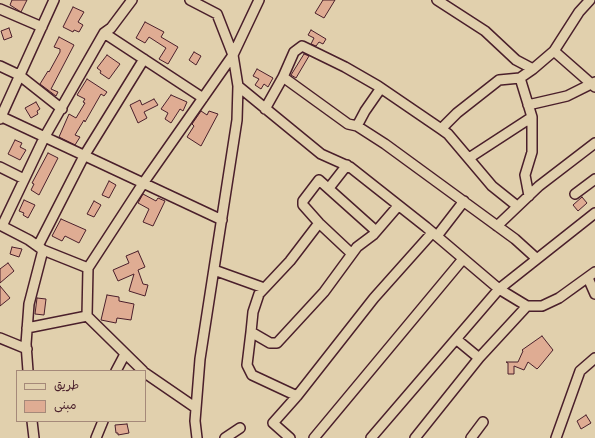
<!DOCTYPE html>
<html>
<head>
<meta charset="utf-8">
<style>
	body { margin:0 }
	#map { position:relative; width:595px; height:438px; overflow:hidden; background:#e1d0ad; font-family:"Gochi Hand","Playpen Sans Arabic",sans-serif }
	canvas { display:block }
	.legend { position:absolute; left:16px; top:370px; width:130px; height:52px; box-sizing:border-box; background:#e1d0ad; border:1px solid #a58979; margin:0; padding:5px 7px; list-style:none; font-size:12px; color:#4a1f2b }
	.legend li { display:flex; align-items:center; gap:8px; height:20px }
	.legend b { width:20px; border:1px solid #a58979 }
</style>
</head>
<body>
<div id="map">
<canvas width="595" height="438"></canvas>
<ul class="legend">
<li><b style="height:5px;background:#e1d0ad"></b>طريق</li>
<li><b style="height:11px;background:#dfac93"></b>مبنى</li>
</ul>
</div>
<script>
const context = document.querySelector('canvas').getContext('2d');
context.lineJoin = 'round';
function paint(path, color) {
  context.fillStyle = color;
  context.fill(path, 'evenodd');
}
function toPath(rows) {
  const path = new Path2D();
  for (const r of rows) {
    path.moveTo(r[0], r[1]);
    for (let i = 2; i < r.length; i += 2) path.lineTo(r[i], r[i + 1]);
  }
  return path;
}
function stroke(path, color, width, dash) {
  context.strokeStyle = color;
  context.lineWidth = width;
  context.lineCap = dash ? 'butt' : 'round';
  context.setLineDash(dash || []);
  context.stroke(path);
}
const building = toPath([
	[12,0,27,0,21,12,10,5,12,0],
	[323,0,335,0,324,18,315,13,323,0],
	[73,7,84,12,78,22,83,25,79,32,74,30,73,32,63,27,73,7],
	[145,22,164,32,161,37,178,47,168,64,159,59,166,48,149,37,145,43,136,38,145,22],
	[9,28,12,37,4,40,1,31,9,28],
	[311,30,326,39,323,44,319,42,316,46,311,44,314,38,308,35,311,30],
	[59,37,74,45,51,89,58,92,56,96,40,84,48,71,49,72,60,52,60,49,54,47,59,37],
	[194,52,201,56,196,65,189,60,194,52],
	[304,54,309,56,296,78,291,75,304,54],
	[107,55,120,64,109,79,100,73,101,71,97,68,107,55],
	[257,69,273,78,268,87,264,84,261,89,255,85,259,79,253,76,257,69],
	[87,79,107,92,104,96,101,94,85,122,84,120,75,135,80,137,75,145,59,137,69,114,76,118,85,103,83,102,85,99,77,95,87,79],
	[171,95,187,102,183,111,180,109,171,123,165,119,168,113,161,109,171,95],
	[154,99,158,105,144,112,147,118,138,123,130,105,140,100,142,105,154,99],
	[36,102,40,109,37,111,38,114,31,118,25,108,36,102],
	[201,111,207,115,209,111,218,114,201,146,187,137,194,126,192,124,201,111],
	[15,140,22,143,20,147,26,150,20,160,8,154,15,140],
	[48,153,58,158,39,195,31,190,34,184,32,183,48,153],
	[109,181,116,185,109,198,102,195,109,181],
	[143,194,156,201,158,198,165,201,153,226,143,222,149,209,138,203,143,194],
	[582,197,587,203,578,211,573,205,582,197],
	[24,200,35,205,28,218,23,215,24,213,19,211,24,200],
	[94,201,101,205,94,217,87,214,94,201],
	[61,219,86,230,79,243,65,236,62,241,52,236,61,219],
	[12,247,22,249,19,257,10,254,12,247],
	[138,251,145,267,138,270,143,284,148,285,145,296,129,291,134,274,118,281,113,270,129,263,126,256,138,251],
	[8,263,14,271,0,283,0,269,8,263],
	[0,286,10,298,0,306,0,286],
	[107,295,119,297,119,301,134,304,131,320,117,318,116,323,101,320,107,295],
	[37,298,46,299,44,315,35,314,37,298],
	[542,336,553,350,539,367,537,369,528,362,524,370,514,366,514,374,508,374,508,363,506,362,518,362,523,351,522,350,542,336],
	[586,415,591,423,581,429,577,421,586,415],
	[127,424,129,433,118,435,118,433,116,433,115,425,127,424]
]);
paint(building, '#dfac93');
stroke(building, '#4a1f2b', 1);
const minor = toPath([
	[190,0,217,14,233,55,238,86,237,120,200,359,195,421,197,438],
	[437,0,485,31,516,60,533,69],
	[0,9,42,27],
	[104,33,203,98],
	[554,51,595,87],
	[0,66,19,75,62,109],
	[520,78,532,117,532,152,525,175,529,196],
	[238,86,321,154,350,167,426,227,499,289,527,306,542,306,559,298,595,272],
	[528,105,567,96,595,82],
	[265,109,283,77],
	[0,116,222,220],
	[0,119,54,0],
	[357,126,365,111,381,88],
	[441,129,457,113,499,80,520,78,533,69,554,51,579,12,590,0],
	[469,158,532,117],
	[0,167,24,179],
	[329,188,347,165],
	[575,194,595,179],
	[517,206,492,186,448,134,441,129,378,86,345,67,302,46,294,52,283,77,348,124,357,126,385,144,515,239,536,258],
	[319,223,290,261,259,294,253,312,251,332,270,343,277,343,324,292,357,247,373,235,398,206],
	[0,225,29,240,43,250,88,268],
	[2,226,44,138,104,33,111,28,132,0],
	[497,226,539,186,595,143],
	[437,236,464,201],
	[38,246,84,156,144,59],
	[352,254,319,223,303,205,303,201,319,180,376,231],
	[214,270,264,288],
	[588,278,595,294],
	[87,316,143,371],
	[27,328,87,316,88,268,144,182,233,55,259,0],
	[251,332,247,365,252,375,297,396],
	[0,338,27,349],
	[456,339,479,358],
	[28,371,26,344,29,304,43,250],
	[116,371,125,354],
	[145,373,196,408],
	[32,421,34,438],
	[96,438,103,421],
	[225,438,240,428],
	[290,438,273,423,297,396,374,298,432,233],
	[314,438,463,259],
	[371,438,499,289,595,213],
	[415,438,479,358,527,306],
	[471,438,483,422],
	[556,438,580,371,595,358]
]);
stroke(minor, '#4a1f2b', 12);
stroke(minor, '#e1d0ad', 9);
</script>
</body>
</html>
